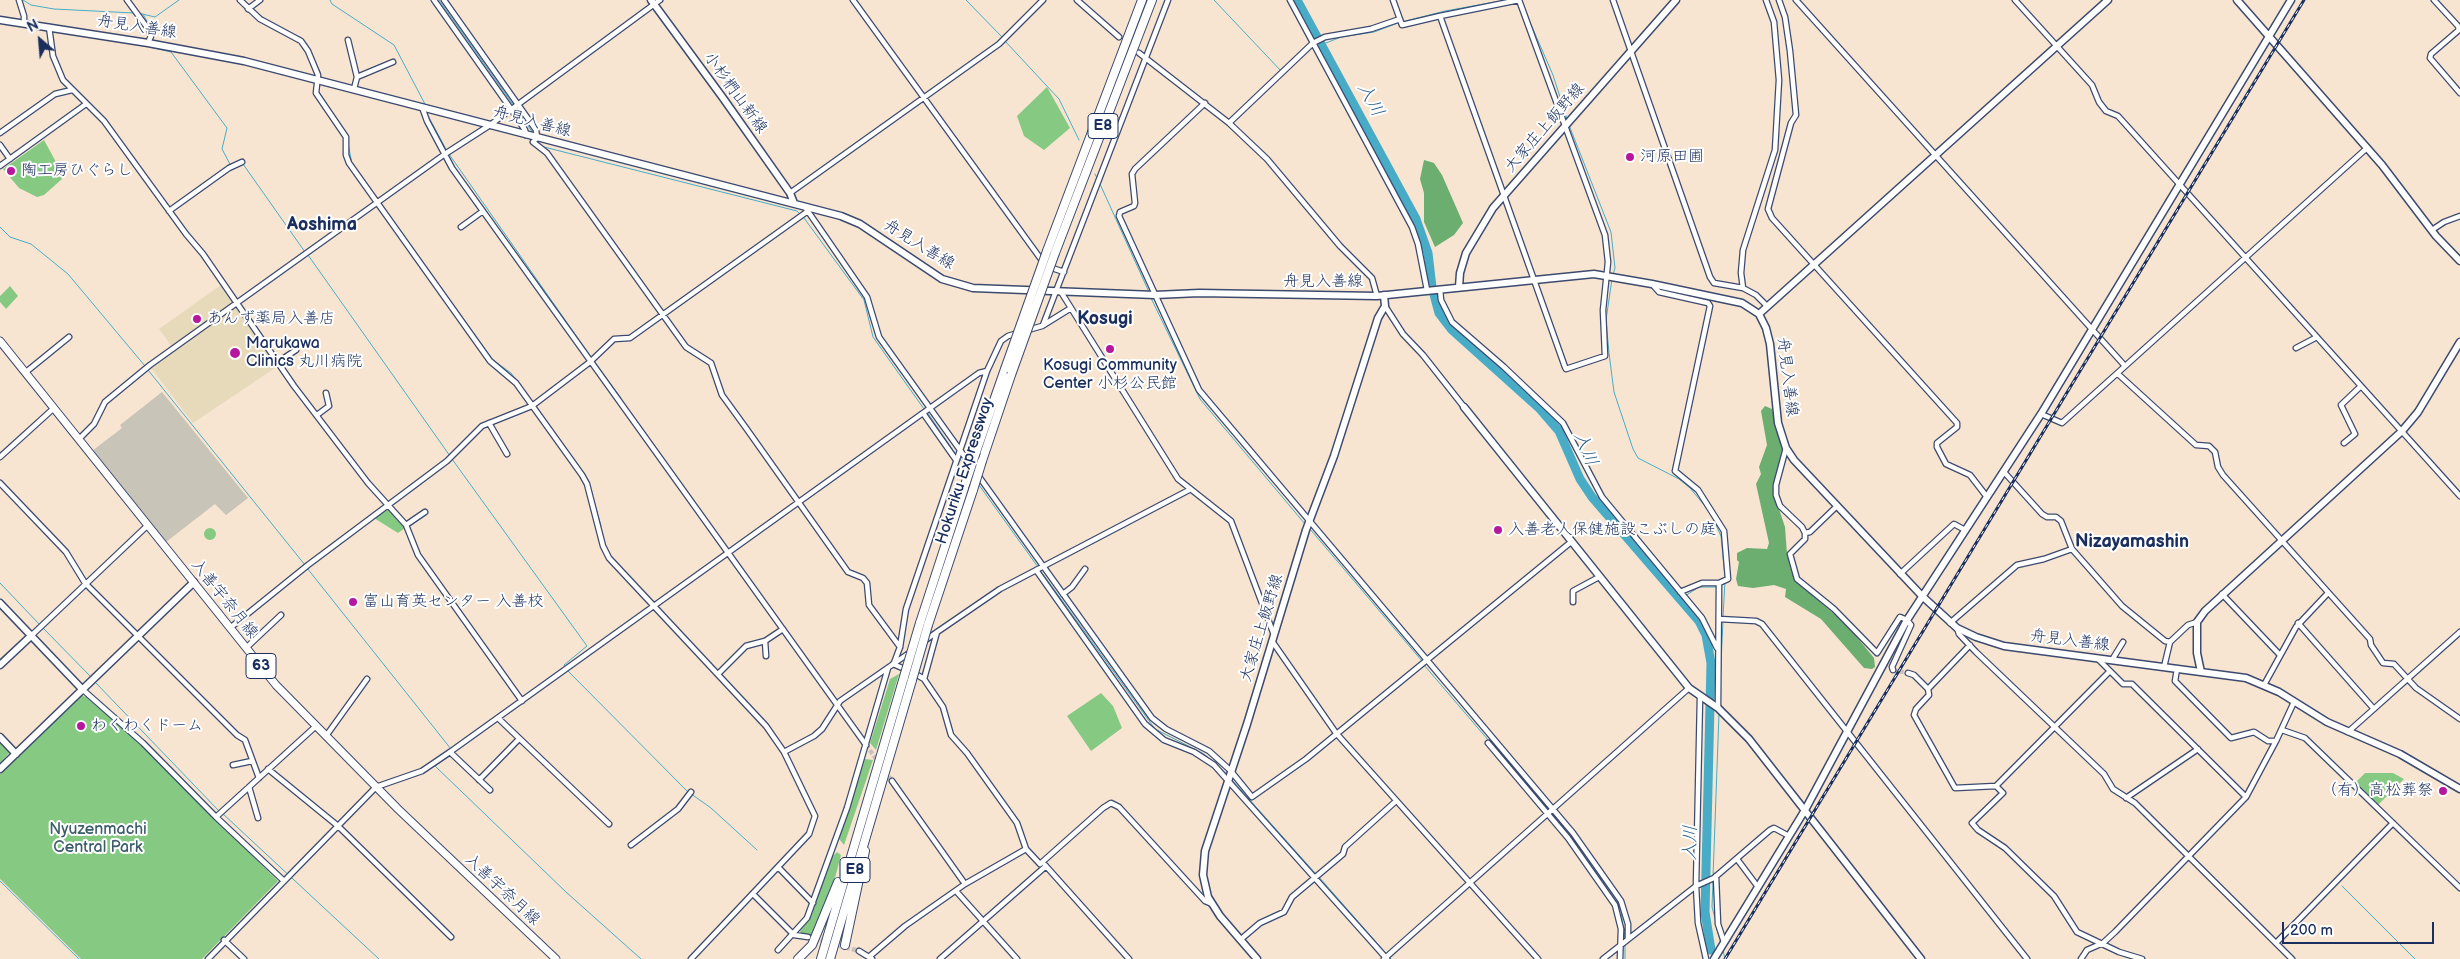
<!DOCTYPE html>
<html>
<head>
<meta charset="utf-8">
<style>
	body { margin:0 }
	#map { position:relative; width:2460px; height:959px; overflow:hidden; background:#f7e5d1; font-family:"Balsamiq Sans",sans-serif }
	canvas { display:block }
	.north { position:absolute; left:15px; top:15px; width:50px; height:50px; -webkit-text-stroke:4px #fff; paint-order:stroke; rotate:333deg; font-size:14px; font-weight:700; line-height:20px; text-align:center; color:#1b2f5e }
	.north::after { content:''; display:block; margin:auto; width:18px; height:22px; background:#1b2f5e; clip-path:polygon(50% 0,100% 100%,50% 72%,0 100%) }
	.scale { position:absolute; left:2282px; top:922px; width:152px; height:22px; box-sizing:border-box; border:2px solid #1b2f5e; border-top:0; padding-left:6px; font-size:15px; line-height:18px; white-space:nowrap; color:#1b2f5e; -webkit-text-stroke:4px #fff; paint-order:stroke }
</style>
</head>
<body>
<div id="map">
<canvas width="2460" height="959"></canvas>
<div class="north">N</div>
<div class="scale">200 m</div>
</div>
<script>
const context = document.querySelector('canvas').getContext('2d');
context.lineJoin = 'round';
function paint(path, color) {
  context.fillStyle = color;
  context.fill(path, 'evenodd');
}
function toPath(rows) {
  const path = new Path2D();
  for (const r of rows) {
    if (r.length === 3) {
      path.moveTo(r[0] + r[2], r[1]);
      path.arc(r[0], r[1], r[2], 0, 2 * Math.PI);
      continue;
    }
    path.moveTo(r[0], r[1]);
    for (let i = 2; i < r.length; i += 2) path.lineTo(r[i], r[i + 1]);
  }
  return path;
}
function stroke(path, color, width, dash) {
  context.strokeStyle = color;
  context.lineWidth = width;
  context.lineCap = dash ? 'butt' : 'round';
  context.setLineDash(dash || []);
  context.stroke(path);
}
function drawText(font, color, halo, rows, align = 'center') {
  context.font = font + ' "Balsamiq Sans","Klee One",sans-serif';
  context.lineWidth = 4;
  context.setLineDash([]);
  context.textBaseline = 'middle';
  context.strokeStyle = halo;
  context.fillStyle = color;
  for (const [text, x, y, turn = 0] of rows) {
    context.save();
    context.translate(x, y);
    context.rotate((+turn || 0) * Math.PI / 180);
    context.textAlign = isNaN(turn) ? turn : align;
    if (halo) context.strokeText(text, 0, 0);
    context.fillText(text, 0, 0);
    context.restore();
  }
}
paint(toPath([
	[221,285,278,366,193,423,151,368,175,351,159,329]
]), '#e7daba');
paint(toPath([
	[162,392,248,498,226,515,215,504,166,542,92,451,122,428,120,425]
]), '#c8c4b8');
paint(toPath([
	[1047,87,1070,128,1044,150,1024,136,1017,116],
	[44,140,56,162,62,179,44,195,37,197,19,188,3,169],
	[10,286,18,296,6,309,0,302,0,296],
	[387,508,405,528,398,533,374,518],
	[210,534,6],
	[899,674,876,750,870,743,890,679],
	[1101,693,1113,706,1122,728,1091,751,1067,716],
	[80,695,86,697,142,745,278,881,202,959,81,959,0,879,0,774],
	[0,742,10,752,0,763],
	[865,759,873,760,844,845,839,839],
	[2365,773,2393,773,2404,779,2378,805,2355,783],
	[837,852,841,855,835,878,812,936,801,934,800,931,811,917,831,858]
]), '#86c982');
paint(toPath([
	[1424,160,1434,163,1442,175,1463,223,1454,235,1435,247,1424,222,1424,193,1420,179],
	[1765,406,1772,409,1774,414,1783,454,1774,485,1775,497,1785,527,1787,554,1792,573,1796,581,1847,625,1874,658,1875,667,1872,669,1864,668,1821,619,1785,597,1786,589,1774,585,1753,588,1738,586,1736,579,1739,562,1737,560,1737,553,1747,548,1767,549,1769,543,1756,484,1761,474,1759,467,1767,445,1761,411]
]), '#6cad70');
stroke(toPath([
	[23,0,31,5,54,9,134,13],
	[243,0,250,6],
	[330,0,332,4,394,45,426,106],
	[439,0,514,106],
	[966,0,1003,38],
	[1214,0,1282,72],
	[252,9,269,22],
	[138,13,155,17,179,0],
	[1526,13,1553,75,1567,119],
	[143,14,151,29],
	[1402,22,1445,11,1506,0],
	[290,33,302,38,308,46,320,72,321,79],
	[1005,41,1059,99,1079,140],
	[1321,45,1341,37,1374,32,1398,23],
	[150,47,171,52,227,128,222,149,231,166],
	[1284,73,1313,47],
	[319,92,326,103],
	[329,109,347,134],
	[516,109,533,133],
	[426,112,447,151],
	[1569,125,1611,232,1615,268,1613,275],
	[348,143,352,164,493,360,511,373,518,382],
	[544,147,797,211,801,215],
	[449,154,591,357],
	[233,169,243,164,305,252],
	[1095,174,1097,178],
	[1100,184,1149,292],
	[804,218,864,300,873,337,924,409],
	[0,227,10,237,31,244,68,274,145,366],
	[308,255,450,456],
	[1612,279,1606,320,1609,353,1614,392,1633,449,1638,458,1679,479,1690,488,1709,511],
	[1151,298,1200,399,1305,524],
	[594,361,621,398],
	[148,370,305,565],
	[535,406,588,480,601,526],
	[927,412,957,456],
	[452,459,587,646,564,665,565,667],
	[960,459,966,468],
	[979,485,1038,567],
	[1712,516,1721,536,1725,577],
	[1310,529,1422,661],
	[307,568,451,749],
	[1040,570,1155,729,1204,754,1228,775],
	[0,583,40,625],
	[1685,596,1699,587,1716,587],
	[1723,617,1725,581],
	[43,628,91,677],
	[1424,665,1548,810],
	[567,670,687,791,711,808,757,850],
	[95,682,219,811],
	[1720,685,1723,621],
	[451,755,435,766,566,892,641,959],
	[1232,780,1316,874],
	[222,813,379,959],
	[1551,813,1616,899,1621,911,1625,941],
	[1319,877,1391,959],
	[1713,877,1719,714],
	[0,881,79,959],
	[1713,881,1712,907,1716,922],
	[2342,886,2415,959],
	[1716,926,1721,944],
	[1625,945,1625,959],
	[1723,950,1725,959]
]), '#48acc7', 1);
stroke(toPath([
	[1297,0,1416,219,1428,253,1432,287,1439,313,1452,330,1540,409,1559,431,1580,479,1592,497,1699,621,1706,635,1711,663,1705,912,1711,950]
]), '#48acc7', 9);
stroke(toPath([
	[1893,670,1908,673],
	[866,745,892,781],
	[808,937,859,951]
]), '#cbc1ba', 4.5, [4.5, 2]);
const street = toPath([
	[19,0,24,16,24,24],
	[127,0,149,30,151,36,148,43],
	[240,0,260,19,301,41,308,51,318,75,316,93,346,137,346,155,349,163,490,361,516,383,582,475,587,484,603,546,609,558,766,726,784,752,815,816,809,834,691,959],
	[434,0,511,109,525,130,526,135],
	[444,0,536,130,537,138,533,142,547,153,686,347,711,363,722,395,746,428,848,572,863,578,867,583,869,605,900,647],
	[853,0,1043,262],
	[1077,0,1119,37],
	[1290,0,1412,227,1418,244,1427,290],
	[1393,0,1402,25,1440,16,1519,0,1605,235,1608,262,1603,310,1605,356,1566,369,1565,367,1440,16],
	[1613,0,1710,277,1714,283,1743,288,1756,295,1767,306],
	[1779,0,1785,17,1790,51,1796,115,1791,123,1768,209,1772,218,1957,423,1957,427,1937,443,1937,447,1946,464,1970,475,1987,497],
	[1796,0,2125,366],
	[2015,0,2092,85,2099,102,2106,111,2118,116,2460,496],
	[2434,0,2458,26,2459,30,2431,54,2430,58,2460,93],
	[248,9,260,0],
	[49,27,53,56,63,80,104,121,186,234,203,254,294,386,368,483,406,525,418,555,522,701],
	[348,40,357,77],
	[1139,53,1229,123,1267,159,1340,246,1372,278,1377,296],
	[354,89,357,77,393,62],
	[1205,103,1135,169,1132,174,1135,203,1134,206,1120,212,1119,216,1199,390,1573,833,1621,901,1628,924,1628,938],
	[422,107,427,121,452,168,866,745],
	[1229,123,1313,43,1325,37,1371,29,1400,19],
	[0,133,55,94,72,90],
	[0,145,10,159],
	[0,166,86,104],
	[790,193,999,44,1043,0],
	[805,207,867,297,879,337,1152,718,1166,729,1209,751,1230,770,1252,797,1306,759,1571,542],
	[169,211,229,168,242,162],
	[461,227,483,211],
	[2432,230,2444,222,2460,216],
	[1049,267,1064,272],
	[1652,284,1659,292,1708,303,1710,306,1675,471,1698,490,1724,531,1728,579,1719,583,1718,708],
	[1743,288,1741,273,1743,250,1775,150,1779,80,1774,22,1766,0],
	[1440,289,1441,300,1452,322,1504,367,1563,423,1602,497,1702,618,1717,648],
	[1061,292,1178,479,1231,521,1274,635],
	[1385,306,1403,334,1423,355,1464,407],
	[1043,325,1168,0],
	[1028,330,1042,326,1071,308],
	[2296,348,2317,337],
	[278,362,296,350],
	[26,372,69,337],
	[2118,374,2196,445,2209,446,2215,452,2218,467,2223,475,2370,639,2371,645,2383,663,2394,664,2416,688,2460,719],
	[923,413,956,460],
	[2041,414,2062,423,2367,148],
	[317,415,329,406,326,393],
	[489,423,507,454],
	[79,439,94,424,105,402,150,365,445,154,490,125,660,0],
	[2344,443,2355,434,2341,405,2361,386],
	[1786,448,1776,485,1776,495,1780,506,1802,527,1805,533,1805,539,1790,554,1797,579,1834,609,1877,653,1900,617,1907,620,1911,625,1892,667,1893,670],
	[0,457,54,408],
	[2004,472,2042,514,2047,517,2056,517,2061,521,2072,549,2122,606,2165,641,2170,642,2188,625,2197,622],
	[0,483,66,552,85,583,237,735,245,740,259,778],
	[406,525,425,512],
	[1805,533,1810,532,1837,506],
	[1036,570,1145,724,1164,740,1194,752,1214,765,1387,959],
	[1900,574,1954,524,1965,530],
	[1680,592,1702,583,1719,583],
	[1063,594,1072,587,1085,569],
	[2222,594,2280,655],
	[1573,602,1573,591,1599,577],
	[1719,619,1756,621,1762,624,2027,959],
	[1950,623,2017,565,2044,559,2072,549],
	[2298,623,2374,709],
	[230,628,308,565,447,461,482,426,532,406,590,362,614,339,630,338,808,211],
	[1957,628,1959,634,1976,652,2104,774,2113,789,2135,803,2292,959],
	[32,635,148,525],
	[924,641,1000,589,1189,490],
	[1272,641,1336,733,1538,959],
	[246,648,281,615],
	[766,656,765,641,783,629],
	[2098,659,2123,684,2132,684,2246,797],
	[2112,660,2123,642],
	[894,663,900,647,906,609,987,371,1001,341,1008,336,1018,333],
	[893,664,907,670],
	[2164,667,2170,642],
	[2177,669,2175,681,2231,738,2254,732,2268,741,2276,741],
	[914,673,924,679,943,707,951,735,967,753,1017,823,1026,849,1040,864,1103,808,1111,803,1119,807,1205,901,1212,904],
	[1908,673,1914,675,1928,689,1929,695,1916,709,1914,715,1955,788,1996,786,2003,793,1972,823,1978,830,2005,848,2054,896,2077,932,2119,952,2142,959],
	[718,674,746,646,765,641],
	[924,679,937,632],
	[2264,685,2296,627,2328,593],
	[82,689,143,743,216,817,284,881],
	[1928,689,1970,645],
	[1700,697,1696,886,1698,923,1706,959],
	[498,718,609,824],
	[2282,730,2305,738,2460,888],
	[2348,732,2460,632],
	[326,736,367,679],
	[1488,743,1568,838,1615,905,1621,929,1620,959],
	[450,752,490,790],
	[784,752,814,736,822,729,840,701,912,651],
	[233,765,252,761],
	[268,769,338,826,451,937],
	[479,780,519,739],
	[892,781,965,884],
	[1996,786,2109,672],
	[249,787,258,818],
	[2126,798,2198,749],
	[216,817,316,726],
	[631,845,678,809,691,792],
	[1737,859,1758,887],
	[1045,865,1129,959],
	[778,867,813,903],
	[1716,876,1718,924,1724,942],
	[956,891,1017,959],
	[753,894,794,935,808,937],
	[224,940,244,959],
	[1240,940,1260,923,1284,912,1292,897,1343,854,1345,847,1396,801],
	[2276,943,2393,823],
	[778,950,807,918,847,808,888,668],
	[859,951,872,959],
	[870,956,905,926,965,884,1026,849],
	[208,959,376,787,422,771,450,752,923,413,979,373,987,371],
	[940,959,1046,866],
	[1384,959,1689,688],
	[1603,959,1696,886,1714,878,1770,830,1774,828,1789,836],
	[2081,959,2087,950,2103,943,2115,932,2246,797,2276,741,2294,702]
]);
const secondary = toPath([
	[651,0,723,98,790,193,794,203],
	[2237,0,2382,165,2436,236,2460,261],
	[0,20,148,43,244,61,841,216,860,224,942,279,973,288,1155,295,1199,293,1377,296,1594,274,1652,284,1742,303,1759,314,1766,328,1770,344,1778,423,1786,448,1794,460,1922,596,1957,628,1976,637,2004,646,2246,678,2279,692,2327,722,2400,754,2460,789],
	[1459,287,1460,273,1466,253,1493,208,1676,0],
	[1759,314,2108,0],
	[1464,407,1689,688,1718,708,1749,739,1921,959],
	[0,603,82,689],
	[0,665,32,635],
	[2201,672,2197,653,2197,622,2205,611,2402,431,2418,412,2460,342],
	[0,737,16,754],
	[0,769,194,582],
	[1257,959,1220,916,1208,897,1203,875,1205,851,1247,724,1306,530,1334,456,1378,318,1385,306,1384,295],
	[1714,959,1805,810,1907,620,2041,414,2291,0]
]);
const primary = toPath([
	[0,341,276,685,398,809,556,959]
]);
const highway = toPath([
	[1047,251,1142,0],
	[1055,253,1152,0],
	[976,452,1005,369],
	[982,461,1011,375],
	[920,623,966,482],
	[928,625,973,490],
	[845,945,865,851],
	[798,959,812,945,838,882],
	[821,959,904,677],
	[830,959,912,680]
]);
stroke(street, '#3c4a6f', 7);
stroke(secondary, '#3c4a6f', 9);
stroke(primary, '#3c4a6f', 9);
stroke(highway, '#3c4a6f', 10);
stroke(street, '#fff', 4.5);
stroke(secondary, '#fff', 6);
stroke(primary, '#fff', 7);
stroke(highway, '#fff', 8);
const rail = toPath([
	[1725,959,2304,0]
]);
stroke(rail, '#1b2f5e', 3);
stroke(rail, '#fff', 1, [4]);
const highwayBridge = toPath([
	[1005,369,1047,251],
	[1011,375,1055,253],
	[966,482,976,452],
	[973,490,982,461],
	[904,677,920,623],
	[912,680,928,625]
]);
stroke(highwayBridge, '#3c4a6f', 10, []);
stroke(highwayBridge, '#fff', 8);
for (const [x, y, r, color] of [
	[1630,157,5,"#b5179e"],
	[11,171,5,"#b5179e"],
	[197,319,5,"#b5179e"],
	[1110,349,5,"#b5179e"],
	[235,353,6,"#b5179e"],
	[1498,530,5,"#b5179e"],
	[353,602,5,"#b5179e"],
	[81,726,5,"#b5179e"],
	[2443,791,5,"#b5179e"]
]) {
  const dot = new Path2D();
  dot.arc(x, y, r, 0, 2 * Math.PI);
  context.fillStyle = color;
  context.fill(dot);
  stroke(dot, '#fff', 2);
}
for (const [x, y, w] of [
	[1103,126,30],
	[261,666,30],
	[855,870,30]
]) {
  const box = new Path2D();
  box.roundRect(x - w / 2, y - 12.5, w, 25, 4);
  context.fillStyle = '#fff';
  context.fill(box);
  stroke(box, '#1b2f5e', 1);
}
drawText('bold 15px', '#1b2f5e', null, [
	["E8",1103,126],
	["63",261,666],
	["E8",855,870]
]);
drawText('16px', '#1b2f5e', '#fff', [
	["舟見入善線",137,27,9],
	["小杉椚山新線",735,93,54],
	["舟見入善線",532,122,15],
	["大家庄上飯野線",1545,128,-49],
	["舟見入善線",919,245,32],
	["舟見入善線",1323,282],
	["舟見入善線",1787,377,83],
	["Hokuriku Expressway",965,471,-72],
	["入善宇奈月線",224,599,51],
	["大家庄上飯野線",1262,628,-73],
	["舟見入善線",2070,641,7],
	["入善宇奈月線",502,890,43]
]);
drawText('16px', '#1b2f5e', '#fff', [
	["河原田圃",1640,157],
	["陶工房ひぐらし",21,171],
	["あんず薬局入善店",207,319],
	["Marukawa",246,344],
	["Clinics 丸川病院",246,362],
	["Kosugi Community",1110,366,"center"],
	["Center 小杉公民館",1110,384,"center"],
	["入善老人保健施設こぶしの庭",1508,530],
	["富山育英センター 入善校",363,602],
	["わくわくドーム",91,726],
	["（有）高松葬祭",2433,791,"right"]
], 'left');
drawText('16px', '#3b5d69', '#fff', [
	["Nyuzenmachi",98,830],
	["Central Park",98,848]
]);
drawText('italic 18px', '#2d6188', '#fff', [
	["入川",1370,100,61],
	["入川",1585,449,67],
	["入川",1691,843,-89]
]);
drawText('bold 18px', '#1b2f5e', '#fff', [
	["Aoshima",322,225],
	["Kosugi",1105,319],
	["Nizayamashin",2132,542]
]);
</script>
</body>
</html>
